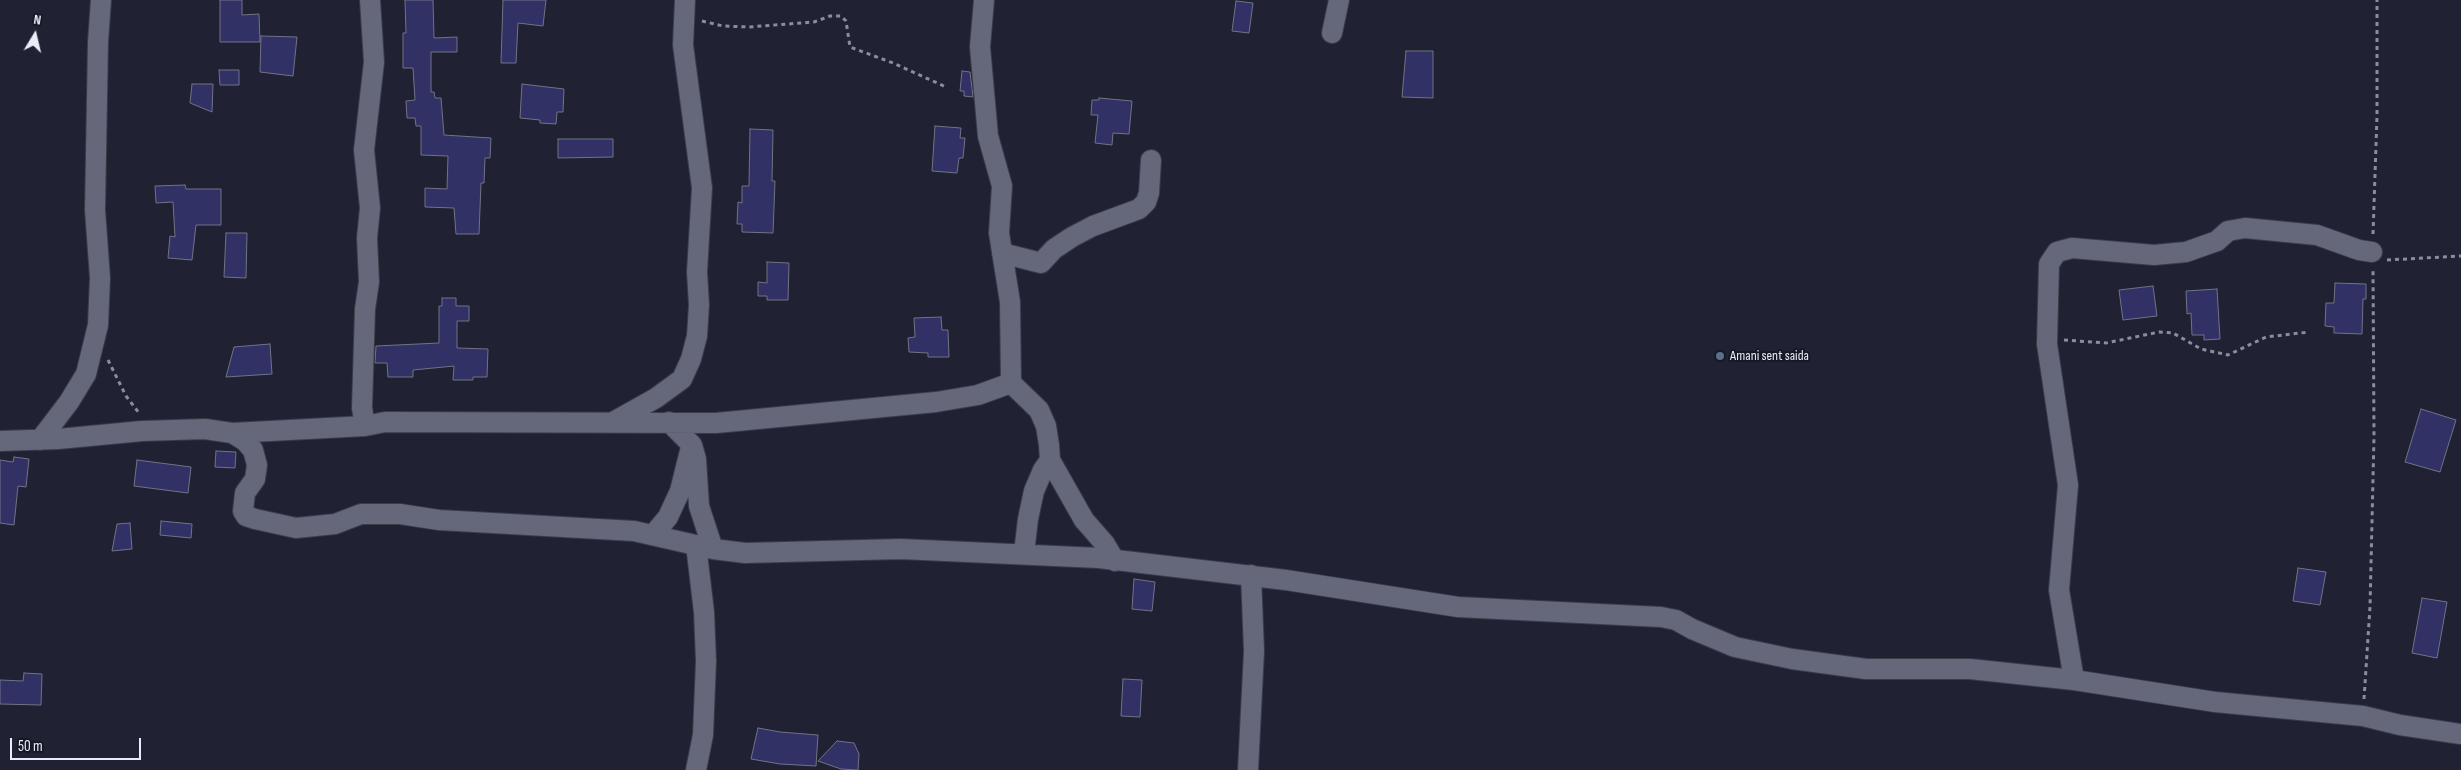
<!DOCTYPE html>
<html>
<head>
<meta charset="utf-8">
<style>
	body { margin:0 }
	#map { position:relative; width:2461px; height:770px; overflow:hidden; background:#202132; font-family:"Sofia Sans Condensed",sans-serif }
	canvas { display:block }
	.north { position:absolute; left:10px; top:10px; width:50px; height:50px; -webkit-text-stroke:4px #171827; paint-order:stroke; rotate:9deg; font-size:14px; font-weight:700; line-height:20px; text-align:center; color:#eaecf7 }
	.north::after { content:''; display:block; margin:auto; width:18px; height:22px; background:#eaecf7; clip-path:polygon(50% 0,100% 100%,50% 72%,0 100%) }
	.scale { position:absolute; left:10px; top:738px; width:131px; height:22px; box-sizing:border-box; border:2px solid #eaecf7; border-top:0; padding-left:6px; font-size:15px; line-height:18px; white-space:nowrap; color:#eaecf7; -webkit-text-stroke:4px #171827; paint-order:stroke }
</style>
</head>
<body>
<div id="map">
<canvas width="2461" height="770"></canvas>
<div class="north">N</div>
<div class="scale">50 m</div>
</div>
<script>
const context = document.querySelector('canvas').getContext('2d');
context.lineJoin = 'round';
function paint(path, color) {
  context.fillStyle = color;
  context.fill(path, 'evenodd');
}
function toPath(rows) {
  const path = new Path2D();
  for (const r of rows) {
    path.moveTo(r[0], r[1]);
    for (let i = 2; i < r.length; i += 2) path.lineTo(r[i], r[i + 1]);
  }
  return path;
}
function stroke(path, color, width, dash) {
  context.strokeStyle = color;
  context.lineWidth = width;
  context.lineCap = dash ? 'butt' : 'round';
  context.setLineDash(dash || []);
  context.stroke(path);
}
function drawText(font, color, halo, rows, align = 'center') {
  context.font = font + ' "Sofia Sans Condensed",sans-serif';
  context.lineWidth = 4;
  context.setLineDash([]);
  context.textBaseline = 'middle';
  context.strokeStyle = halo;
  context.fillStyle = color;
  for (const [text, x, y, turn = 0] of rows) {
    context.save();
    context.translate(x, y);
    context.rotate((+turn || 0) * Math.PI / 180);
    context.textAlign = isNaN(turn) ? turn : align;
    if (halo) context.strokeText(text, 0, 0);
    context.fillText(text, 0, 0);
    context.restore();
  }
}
const building = toPath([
	[220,0,242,0,242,15,259,14,260,42,220,42,220,0],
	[405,0,433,0,434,38,457,37,457,52,431,52,431,92,434,92,435,98,441,98,444,135,491,138,490,158,485,158,484,183,481,183,479,234,456,234,454,208,425,207,425,188,447,189,448,156,421,155,421,126,416,126,415,118,407,118,406,101,415,100,413,68,403,68,403,33,406,33,405,0],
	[503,0,546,0,543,26,518,23,516,63,501,63,503,0],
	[1236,1,1253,3,1249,33,1232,31,1236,1],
	[261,36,297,37,293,76,260,72,261,36],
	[1406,51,1433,51,1433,98,1402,97,1406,51],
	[219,70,239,70,239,85,220,85,219,70],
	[962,71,970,72,973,97,964,96,964,91,960,91,962,71],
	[192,84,213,84,212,112,190,103,192,84],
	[522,84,564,89,563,112,557,112,556,124,540,123,540,120,520,118,522,84],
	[1099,98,1132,101,1129,134,1113,133,1112,145,1095,143,1098,115,1091,115,1092,100,1099,100,1099,98],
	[935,126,961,128,960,138,965,138,963,158,959,158,957,173,932,171,935,126],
	[750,129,773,130,772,181,775,181,773,233,742,232,742,224,737,224,738,202,742,203,742,186,749,186,750,129],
	[558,139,613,139,613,157,558,158,558,139],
	[185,185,186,189,221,189,221,225,196,225,192,260,168,258,170,236,175,237,173,202,156,203,155,186,185,185],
	[226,233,247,233,246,278,224,277,226,233],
	[767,262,789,263,788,300,767,300,767,296,758,296,758,282,767,283,767,262],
	[2335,283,2366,284,2366,299,2363,299,2362,334,2334,333,2334,327,2325,326,2326,303,2334,303,2335,283],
	[2153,286,2157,316,2123,320,2119,290,2153,286],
	[2217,289,2220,339,2204,340,2204,335,2192,335,2191,313,2187,314,2186,291,2217,289],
	[442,298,456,298,456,306,469,306,469,321,457,321,457,348,488,349,487,377,473,377,473,380,453,380,454,366,413,370,413,377,388,377,387,363,375,363,376,346,439,343,439,306,442,306,442,298],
	[941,317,942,330,948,330,949,357,928,357,928,353,909,352,908,338,915,337,914,318,941,317],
	[270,344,272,374,226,377,234,347,270,344],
	[2421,409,2456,420,2440,472,2405,462,2421,409],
	[216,451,236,452,235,468,215,467,216,451],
	[14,457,29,459,26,487,18,486,14,525,0,523,0,460,13,462,14,457],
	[137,460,191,467,188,493,134,486,137,460],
	[161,521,192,524,191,538,160,535,161,521],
	[130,523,132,549,112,551,117,524,130,523],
	[2298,568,2326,572,2320,605,2293,601,2298,568],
	[1134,579,1155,582,1152,611,1132,609,1134,579],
	[2422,598,2447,602,2437,658,2412,653,2422,598],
	[24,673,42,674,41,705,0,704,0,680,23,681,24,673],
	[1123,679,1142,680,1140,717,1121,716,1123,679],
	[758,728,780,732,818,735,816,766,780,764,751,759,758,728],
	[837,741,854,743,859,754,858,770,841,769,818,761,837,741]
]);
paint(building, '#313165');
stroke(building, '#717386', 1);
const minor = toPath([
	[984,0,980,47,988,136,1002,186,999,233,1010,302,1011,383],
	[1332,33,1339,0],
	[1002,253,1041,263,1054,249,1072,237,1093,226,1139,209,1146,202,1149,193,1151,160],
	[615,421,656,398,682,379,691,359,697,336,699,305,697,272,702,188,683,45,685,0],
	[669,422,692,445,696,459,699,506,713,549],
	[365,426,362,408,365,309,369,282,367,238,370,208,364,150,374,62,370,0],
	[232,433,365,426,385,422,716,423,936,402,978,395,1011,383,1039,410,1046,426,1049,445,1050,460,1043,470,1034,491,1028,519,1024,553],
	[40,440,69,402,86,374,98,325,100,278,95,210,98,42,101,0],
	[0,441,58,439,142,431,205,429,232,433,245,441,253,450,257,465,255,479,245,493,243,511,246,516,255,519,296,528,335,524,361,514,400,514,439,520,634,531,713,549,745,553,901,549,1099,558,1286,580,1458,607,1661,617,1676,620,1692,629,1735,647,1792,659,1866,669,1970,669,2074,680,2215,702,2363,716,2400,725,2461,734],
	[1050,460,1084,520,1105,544,1115,561],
	[653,535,668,517,680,491,691,447],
	[2074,680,2059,590,2068,485,2047,344,2049,264,2057,252,2072,248,2154,255,2186,252,2217,241,2228,231,2245,228,2317,235,2359,250,2372,252],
	[696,770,703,735,706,661,704,612,696,545],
	[1248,770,1254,651,1251,575]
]);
stroke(minor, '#3b3c4a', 22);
stroke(toPath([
	[702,21,723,26,749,27,814,22,830,16,841,16,846,21,850,47,893,63,946,87],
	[2373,234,2377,116,2377,0],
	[2387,260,2461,256],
	[2064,340,2106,343,2159,332,2173,333,2201,349,2228,355,2266,337,2309,332],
	[108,360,126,396,139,413],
	[2364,699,2370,607,2374,436,2373,268]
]), '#8b8d9b', 3, [4, 4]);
stroke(minor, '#65677a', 20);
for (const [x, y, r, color] of [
	[1720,356,5,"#5c6f8a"]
]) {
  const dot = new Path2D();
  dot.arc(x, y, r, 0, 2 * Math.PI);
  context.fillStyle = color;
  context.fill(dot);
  stroke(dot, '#171827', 2);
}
drawText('14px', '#eaecf7', '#171827', [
	["Amani sent saida",1730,356]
], 'left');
</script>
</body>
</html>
